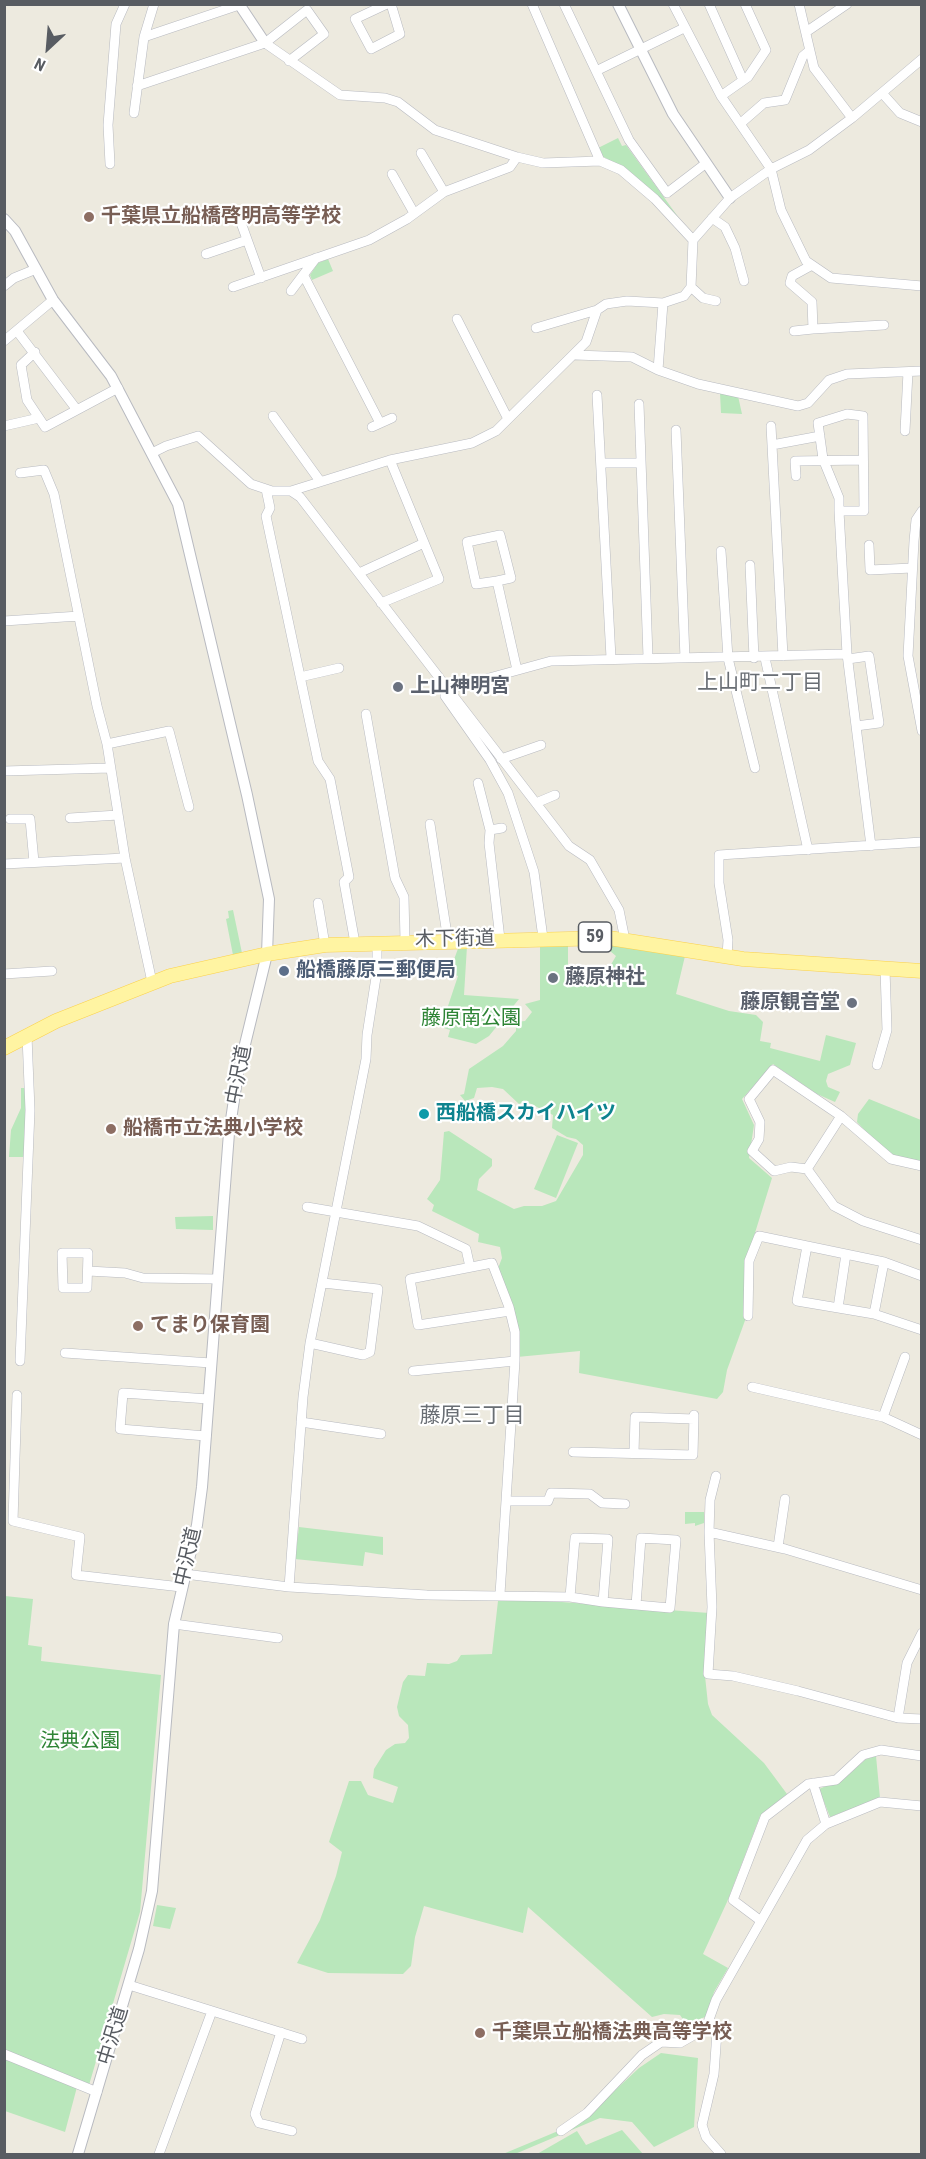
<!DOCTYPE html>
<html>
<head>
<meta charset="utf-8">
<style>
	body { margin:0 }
	#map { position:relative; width:926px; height:2159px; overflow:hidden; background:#edeadf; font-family:"Roboto Condensed",sans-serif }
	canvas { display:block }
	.frame { position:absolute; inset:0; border:6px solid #585c62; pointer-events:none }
	.north { position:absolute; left:18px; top:18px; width:60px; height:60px; -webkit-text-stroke:4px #fff; paint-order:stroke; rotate:206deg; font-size:16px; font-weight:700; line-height:24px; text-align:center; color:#585c62 }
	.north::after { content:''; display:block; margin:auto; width:21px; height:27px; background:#585c62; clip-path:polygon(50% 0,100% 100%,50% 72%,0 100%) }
</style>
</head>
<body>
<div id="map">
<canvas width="926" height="2159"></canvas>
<div class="frame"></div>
<div class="north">N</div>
</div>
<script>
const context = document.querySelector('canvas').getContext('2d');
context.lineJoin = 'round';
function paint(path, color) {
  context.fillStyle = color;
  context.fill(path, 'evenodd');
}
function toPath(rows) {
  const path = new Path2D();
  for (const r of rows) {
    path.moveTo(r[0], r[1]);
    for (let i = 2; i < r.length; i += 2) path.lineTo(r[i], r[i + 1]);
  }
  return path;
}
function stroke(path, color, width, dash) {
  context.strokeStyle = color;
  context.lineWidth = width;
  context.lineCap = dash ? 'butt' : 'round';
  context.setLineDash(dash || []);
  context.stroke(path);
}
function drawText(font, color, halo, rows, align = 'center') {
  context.font = font + ' "Roboto Condensed","Noto Sans JP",sans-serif';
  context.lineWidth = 4.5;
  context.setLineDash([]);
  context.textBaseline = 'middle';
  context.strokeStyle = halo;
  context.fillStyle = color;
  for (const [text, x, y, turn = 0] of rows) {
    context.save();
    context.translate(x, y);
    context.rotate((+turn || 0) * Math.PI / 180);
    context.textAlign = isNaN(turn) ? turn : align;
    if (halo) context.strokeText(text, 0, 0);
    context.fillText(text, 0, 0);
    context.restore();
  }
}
paint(toPath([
	[618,138,622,146,626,145,684,225,623,168,602,156,598,148],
	[328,259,333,271,312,280,310,275,318,263],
	[720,393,738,396,742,414,721,413],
	[233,910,242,953,233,955,226,919,229,918,228,911],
	[568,943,568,980,609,968,616,956,610,951,611,945,685,956,676,994,729,1011,756,1015,763,1022,760,1041,771,1043,770,1048,820,1061,826,1035,856,1043,850,1065,828,1074,826,1081,828,1087,840,1092,835,1102,817,1094,773,1064,742,1099,754,1125,749,1158,772,1178,750,1249,747,1315,727,1370,723,1392,717,1399,579,1373,580,1351,517,1357,497,1271,502,1258,500,1247,478,1242,479,1234,432,1211,434,1205,427,1199,440,1180,444,1132,449,1131,492,1159,492,1166,479,1179,477,1190,514,1209,524,1206,542,1206,556,1201,583,1155,583,1145,576,1139,567,1137,552,1128,553,1115,525,1101,519,1104,503,1089,492,1087,477,1088,474,1098,465,1101,460,1095,464,1094,469,1069,503,1046,516,1031,516,1022,525,1021,532,1012,525,1004,540,1000,540,944],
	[459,946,467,946,464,995,519,999,489,1036,476,1044,448,1037,450,1030,441,1027,458,976,449,973],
	[21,1088,26,1088,26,1157,9,1157,11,1130,21,1108],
	[869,1099,921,1120,921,1164,891,1159,857,1122,858,1114],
	[557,1135,578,1143,556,1198,534,1189],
	[213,1216,213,1230,176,1229,175,1217],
	[685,1512,704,1512,704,1523,695,1526,695,1523,685,1524],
	[299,1527,383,1537,383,1555,365,1552,363,1566,295,1559],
	[5,1596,33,1599,28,1645,42,1647,41,1661,161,1675,140,1912,89,2085,5,2050],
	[508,1598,709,1613,705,1676,708,1704,712,1715,764,1763,787,1794,760,1816,727,1902,703,1954,728,1968,714,1992,707,2016,687,2025,680,2015,664,2014,652,2017,528,1907,523,1933,424,1906,415,1937,411,1966,403,1974,328,1973,297,1963,320,1920,336,1876,342,1852,329,1842,349,1781,361,1781,368,1795,393,1803,398,1787,373,1778,374,1769,386,1750,395,1744,405,1743,409,1738,408,1725,399,1716,397,1707,403,1682,408,1675,425,1676,427,1663,449,1664,457,1661,461,1655,492,1654,498,1601],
	[876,1756,880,1798,830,1817,819,1789,845,1778,866,1759],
	[157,1905,176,1908,170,1929,153,1926],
	[661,2053,698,2058,694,2127,654,2147,632,2122,600,2118,515,2154,503,2154,582,2121,639,2068],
	[5,2058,77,2087,65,2132,5,2111],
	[622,2130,643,2154,537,2154,577,2131,586,2145]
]), '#b9e7bb');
const minor = toPath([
	[387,4,355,19,371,49,400,34,391,4],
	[532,4,600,161],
	[564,4,629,140,667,193,705,164],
	[673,4,721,96,771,169,781,210,806,261,831,278,922,286],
	[709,4,743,80],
	[799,4,814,68,852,118],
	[806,32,847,4],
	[144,37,242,4],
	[265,43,340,95,385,98,398,102,435,130,517,157],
	[596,71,684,28],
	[137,86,265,43,307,10,324,34,289,61],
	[882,93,900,113,922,122],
	[721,96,748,77,766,50,745,4],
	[134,113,144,37,154,4],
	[741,123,764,103,785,100,803,56,809,51],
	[421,153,444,192],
	[110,164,108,125,116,24,125,4],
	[392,174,414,213],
	[712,218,725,227,735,248,744,281],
	[240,220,261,278],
	[206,254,247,240],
	[812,265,792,276,790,283,812,302,813,329,884,325],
	[304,276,380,423],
	[4,286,14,278,36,269],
	[233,287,369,240,407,219,444,192,510,167,517,157,543,163,600,161,621,170,655,199,693,240],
	[691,287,703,298,716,301],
	[291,291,316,258],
	[457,319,508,419],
	[536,328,597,310],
	[17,331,77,410],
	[794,331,813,329],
	[4,341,53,300],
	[35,352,21,365,27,400,45,427,118,388],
	[575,355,632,357,658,370,698,384,798,406,808,403,829,380,847,374,922,371],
	[658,370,663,303],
	[597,395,611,658],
	[639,404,648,657],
	[273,416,320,481],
	[4,426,39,418],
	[771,426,783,656],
	[372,427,392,418],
	[676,430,685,658],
	[905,431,908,372],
	[772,445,820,436],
	[152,453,166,446,198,436,251,484,272,491,291,491,300,497,569,846,590,860,619,910,625,940],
	[601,463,641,463],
	[20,473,44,470,54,494,97,706,107,744,125,858,152,982],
	[796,476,795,461,863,460],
	[266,489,270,508,266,516,318,761,330,779,349,877,344,882,355,943],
	[291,491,390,460,472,443,496,431,586,342,597,310,606,304,627,301,663,303,684,296,691,287,693,240,730,198,771,169,809,150,852,118,922,59],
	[839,511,864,511,863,416,847,414,818,423,823,459,839,498,839,511,841,547,847,654,871,846],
	[922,511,916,520,914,541,908,656,922,731],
	[869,545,870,570,912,568],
	[721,551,728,658,755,768],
	[750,565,754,658],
	[359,573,424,543],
	[497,581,511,578,500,535,467,542,476,584,497,581,517,670],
	[381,603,439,579,390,460],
	[4,621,79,616],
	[765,658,808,850],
	[848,659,869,656,879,723,856,726],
	[300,677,339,668],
	[366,714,395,878,404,897,405,941],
	[107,744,169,731,189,807],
	[501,759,541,745],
	[4,771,110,768],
	[478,783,490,830,489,843,500,939],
	[536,803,555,795],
	[70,818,118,815],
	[10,819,30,819,34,862],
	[430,824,448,941],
	[490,830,502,828],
	[4,864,125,858],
	[318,903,325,945],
	[543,938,534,872,508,793,490,760,445,696,449,689,551,661,847,654],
	[727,956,728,940,719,883,719,855,922,842],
	[4,974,52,971],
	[877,1065,887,1030,885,969],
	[841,1116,807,1169,834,1206,863,1221,922,1240],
	[807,1169,791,1167,774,1171,752,1151,759,1139,760,1122,749,1099,773,1070,841,1116,891,1159,922,1166],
	[307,1207,418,1226,466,1249,470,1267],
	[807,1246,797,1301,874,1314,922,1330],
	[62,1253,88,1253,87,1288,63,1288,62,1253],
	[88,1271,125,1273,143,1278,218,1279],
	[838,1308,846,1254],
	[874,1314,884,1262],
	[748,1316,749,1261,759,1236,884,1262,922,1276],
	[310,1343,363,1355,370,1352,378,1289,323,1283],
	[65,1353,211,1363],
	[20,1361,30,1110,27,1036],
	[413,1371,515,1361],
	[752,1387,883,1417,922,1435],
	[17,1395,13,1521,80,1537,76,1575,181,1587],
	[883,1417,905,1357],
	[301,1422,381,1434],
	[206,1436,120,1429,123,1393,208,1399],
	[573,1452,693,1455,694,1415],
	[634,1453,635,1417,694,1419],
	[716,1476,710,1500,709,1532,712,1607,708,1674,733,1676,798,1691,898,1718,907,1663,922,1633],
	[506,1501,548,1501,551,1493,590,1494,602,1503,625,1504],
	[709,1532,785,1549,922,1590],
	[778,1547,785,1499],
	[185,1574,289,1587,427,1595,570,1597,603,1602,670,1608,676,1540,641,1538,636,1605],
	[289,1587,303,1397,310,1343,366,1059,367,1035,377,971,377,942],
	[500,1594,515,1361,515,1332,509,1307,492,1263,410,1279,418,1325,510,1311],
	[570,1597,575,1538,608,1539,603,1602],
	[174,1624,278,1638],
	[898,1718,922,1719],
	[813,1783,826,1824],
	[761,1921,733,1900,765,1817,808,1784,836,1780,863,1755,881,1750,922,1756],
	[129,1985,302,2039],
	[710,2021,717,2032,714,2074,702,2125,706,2137,721,2154],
	[281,2032,255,2114,259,2123,292,2131],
	[4,2054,97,2092],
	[561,2131,587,2113,642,2055,661,2042,680,2043,706,2028,716,2000,807,1840,826,1824,880,1802,922,1806],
	[159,2154,212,2011]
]);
const tertiary = toPath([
	[239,4,265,43],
	[618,4,673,114,730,198],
	[4,219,15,231,53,300,111,376,178,504,247,795,269,899,267,954,238,1073,229,1133,202,1487,197,1525,174,1624,152,1891,139,1949,78,2154]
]);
const primary = toPath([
	[4,1048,56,1021,170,976,267,954,325,945,609,938,743,959,922,971]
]);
stroke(minor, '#b8bac0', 10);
stroke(tertiary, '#b8bac0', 12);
stroke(primary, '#fbd14a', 15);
stroke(minor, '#fff', 9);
stroke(tertiary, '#fff', 10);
stroke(primary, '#fff4a2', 14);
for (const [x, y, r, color] of [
	[89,217,6,"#8d6e63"],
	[398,687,6,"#6b7280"],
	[284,971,6,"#5c6f8a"],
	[553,978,6,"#6b7280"],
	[852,1003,6,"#6b7280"],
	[424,1114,6,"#0f9aa8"],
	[111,1129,6,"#8d6e63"],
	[138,1326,6,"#8d6e63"],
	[480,2033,6,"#8d6e63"]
]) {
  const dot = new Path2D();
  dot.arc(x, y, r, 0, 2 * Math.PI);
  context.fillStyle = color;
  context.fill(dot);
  stroke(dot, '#fff', 2);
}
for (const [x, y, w] of [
	[595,937,33]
]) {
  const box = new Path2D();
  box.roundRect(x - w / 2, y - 15, w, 30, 4.5);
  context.fillStyle = '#fff';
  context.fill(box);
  stroke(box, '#585c62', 1.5);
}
drawText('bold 18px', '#585c62', null, [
	["59",595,937]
]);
drawText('bold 20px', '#785e54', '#fff', [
	["千葉県立船橋啓明高等学校",101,217],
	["船橋市立法典小学校",123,1129],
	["てまり保育園",150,1326],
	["千葉県立船橋法典高等学校",492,2033]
], 'left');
drawText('bold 20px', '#5b616d', '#fff', [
	["上山神明宮",410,687],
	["藤原神社",565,978],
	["藤原観音堂",840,1003,"right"]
], 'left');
drawText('20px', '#585c62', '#fff', [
	["木下街道",455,940,-1],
	["中沢道",240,1075,-79],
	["中沢道",189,1557,-77],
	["中沢道",114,2036,-73]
]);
drawText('bold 20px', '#4e5e75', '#fff', [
	["船橋藤原三郵便局",296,971]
], 'left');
drawText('20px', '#2e8435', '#fff', [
	["藤原南公園",471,1019],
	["法典公園",80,1742]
]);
drawText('bold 20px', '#0d838f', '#fff', [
	["西船橋スカイハイツ",436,1114]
], 'left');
drawText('21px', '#696e74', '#fff', [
	["上山町二丁目",760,684],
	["藤原三丁目",472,1417]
]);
</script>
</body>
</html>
